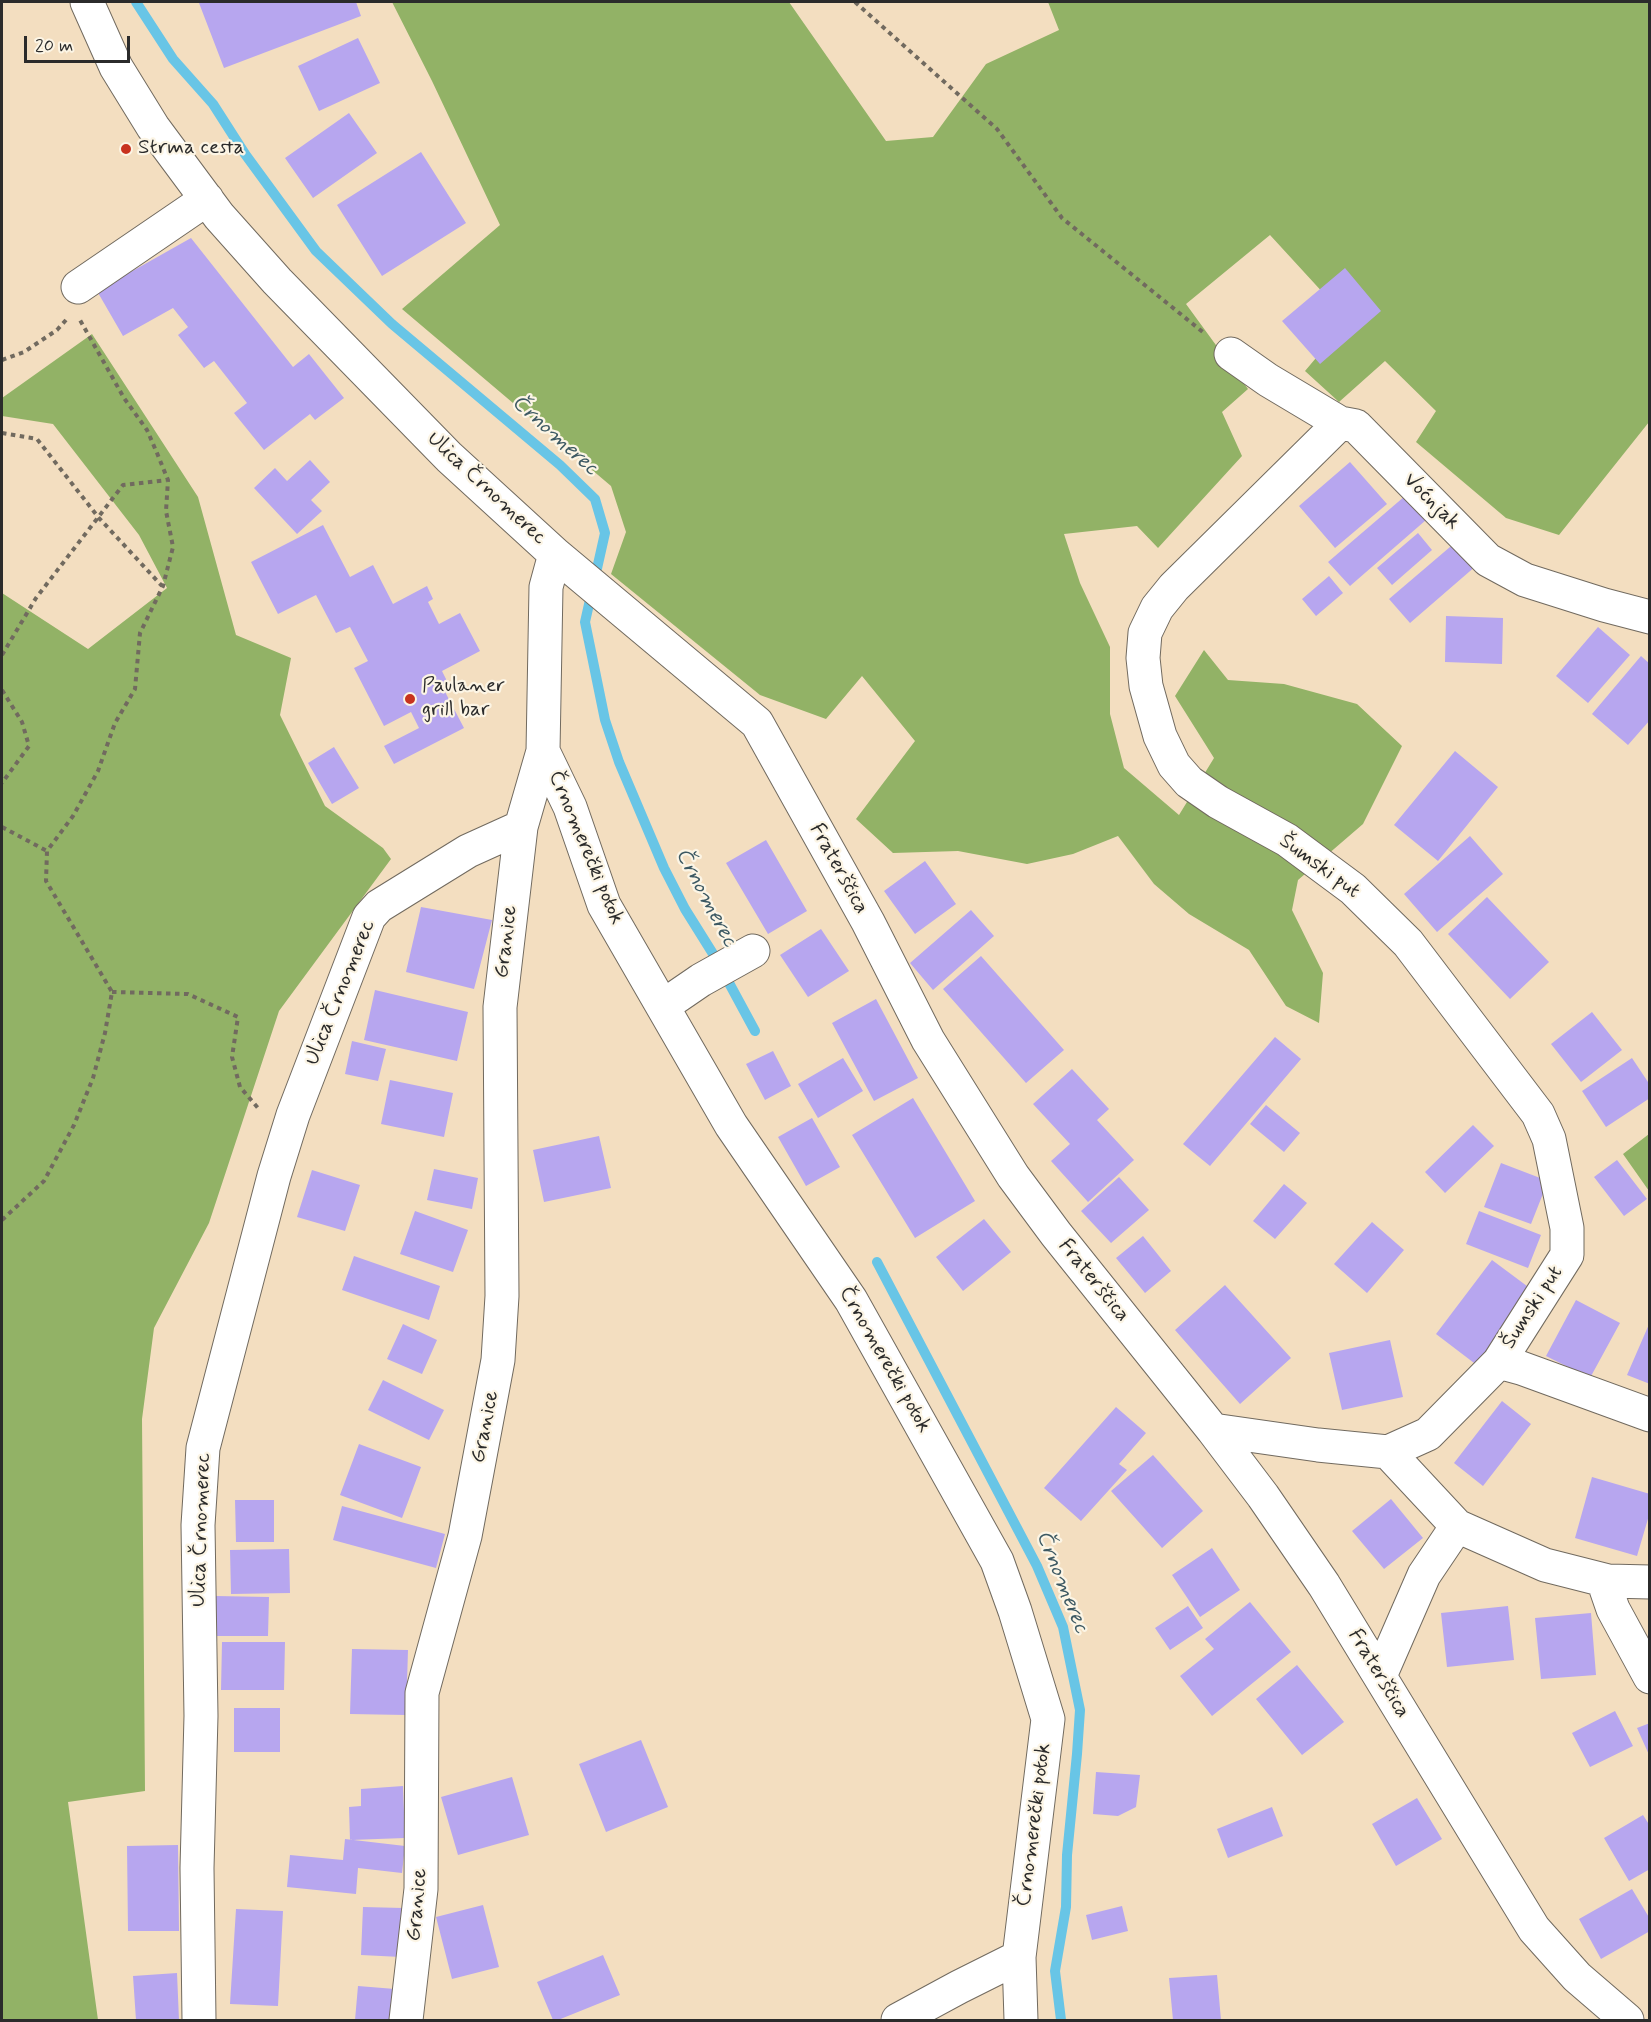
<!DOCTYPE html>
<html>
<head>
<meta charset="utf-8">
<style>
	body { margin:0 }
	#map { position:relative; width:1651px; height:2022px; overflow:hidden; background:#f3dec0; font-family:Mynerve,sans-serif }
	canvas { display:block }
	.frame { position:absolute; inset:0; border:3px solid #2b2b2b; pointer-events:none }
	.scale { position:absolute; left:24px; top:36px; width:106px; height:27px; box-sizing:border-box; border:3px solid #2b2b2b; border-top:0; padding-left:8px; font-size:18px; line-height:21px; white-space:nowrap; color:#2b2b2b; -webkit-text-stroke:4px #fcf5e5; paint-order:stroke }
</style>
</head>
<body>
<div id="map">
<canvas width="1651" height="2022"></canvas>
<div class="frame"></div>
<div class="scale">20 m</div>
</div>
<script>
const context = document.querySelector('canvas').getContext('2d');
context.lineJoin = 'round';
function paint(path, color) {
  context.fillStyle = color;
  context.fill(path, 'evenodd');
}
function toPath(rows) {
  const path = new Path2D();
  for (const r of rows) {
    path.moveTo(r[0], r[1]);
    for (let i = 2; i < r.length; i += 2) path.lineTo(r[i], r[i + 1]);
  }
  return path;
}
function stroke(path, color, width, dash) {
  context.strokeStyle = color;
  context.lineWidth = width;
  context.lineCap = dash ? 'butt' : 'round';
  context.setLineDash(dash || []);
  context.stroke(path);
}
function drawText(font, color, halo, rows, align = 'center') {
  context.font = font + ' Mynerve,sans-serif';
  context.lineWidth = 4.5;
  context.setLineDash([]);
  context.textBaseline = 'middle';
  context.strokeStyle = halo;
  context.fillStyle = color;
  for (const [text, x, y, turn = 0] of rows) {
    context.save();
    context.translate(x, y);
    context.rotate((+turn || 0) * Math.PI / 180);
    context.textAlign = isNaN(turn) ? turn : align;
    if (halo) context.strokeText(text, 0, 0);
    context.fillText(text, 0, 0);
    context.restore();
  }
}
paint(toPath([
	[392,2,789,2,886,141,933,137,986,64,1059,30,1048,2,1649,2,1649,422,1559,535,1506,518,1416,442,1436,411,1385,361,1339,402,1305,371,1348,320,1270,235,1186,304,1248,389,1222,412,1242,456,1158,548,1137,526,1064,534,1080,583,1110,647,1110,714,1124,768,1179,815,1214,758,1175,696,1204,650,1228,680,1284,684,1357,704,1402,746,1363,824,1298,880,1292,910,1323,973,1319,1023,1286,1006,1249,950,1189,914,1154,884,1118,836,1073,854,1027,864,958,851,893,853,856,819,915,741,862,676,826,719,760,695,611,574,626,532,611,486,402,309,500,225,432,81],
	[92,334,198,497,236,635,291,658,280,715,325,806,383,848,391,859,279,1011,209,1223,154,1328,142,1419,145,1791,68,1802,98,2020,2,2020,2,593,88,649,167,588,139,535,53,424,2,416,2,398],
	[1649,1134,1649,1191,1623,1154]
]), '#92b266');
stroke(toPath([
	[136,2,173,59,213,104,245,154,316,251,392,324,560,465,595,499,605,533,585,622,605,720,619,762,664,868,685,909,715,957,755,1031],
	[877,1262,1037,1566,1063,1627,1080,1710,1077,1754,1067,1855,1066,1907,1055,1971,1061,2020]
]), '#68c5e6', 10);
paint(toPath([
	[203,2,356,2,361,16,224,68,199,3],
	[358,38,380,83,319,111,298,66],
	[349,113,377,153,313,198,285,158],
	[421,152,466,223,382,276,337,205],
	[191,238,293,367,309,354,344,398,315,420,310,414,264,450,234,413,247,403,214,361,204,368,178,335,188,327,173,308,123,336,97,291],
	[1345,268,1381,311,1320,364,1282,321],
	[310,460,330,482,311,500,322,511,297,534,254,488,275,468,287,481],
	[1350,462,1387,504,1335,548,1299,506],
	[1405,496,1426,520,1350,586,1328,562],
	[323,525,350,577,373,565,393,604,427,586,433,599,428,602,439,624,460,613,480,651,442,671,448,683,442,686,464,728,394,764,384,746,419,728,411,712,384,726,354,668,368,661,350,627,336,633,316,595,278,614,251,562],
	[1418,533,1432,550,1392,585,1377,568],
	[1457,541,1477,565,1410,623,1389,599],
	[1329,576,1343,593,1316,616,1302,599],
	[1446,616,1503,618,1502,664,1445,662],
	[1598,627,1630,655,1588,703,1556,676],
	[1641,656,1650,664,1650,720,1628,745,1592,714],
	[334,747,359,788,332,804,308,763],
	[1455,751,1498,787,1438,861,1394,825],
	[1470,836,1503,874,1437,932,1404,894],
	[766,840,807,911,768,934,726,863],
	[925,861,956,904,915,934,884,891],
	[1487,897,1549,962,1510,999,1448,934],
	[421,907,492,920,474,989,406,972],
	[971,910,994,936,933,990,910,963],
	[821,929,849,971,808,997,780,955],
	[981,956,1064,1050,1026,1083,943,989],
	[375,990,468,1012,457,1061,364,1040],
	[876,999,918,1078,874,1101,832,1023],
	[1592,1012,1622,1050,1581,1082,1551,1044],
	[1275,1037,1301,1059,1210,1166,1183,1144],
	[352,1041,386,1049,378,1081,345,1074],
	[773,1051,791,1086,765,1100,746,1064],
	[843,1058,863,1091,818,1118,798,1084],
	[1632,1058,1650,1085,1650,1098,1606,1127,1582,1091],
	[1072,1069,1109,1109,1097,1120,1134,1160,1088,1202,1051,1161,1070,1144,1033,1104],
	[390,1080,453,1093,444,1137,381,1124],
	[913,1098,975,1201,915,1238,852,1135],
	[1266,1105,1300,1133,1284,1152,1250,1124],
	[812,1118,840,1167,806,1186,778,1137],
	[1473,1125,1494,1146,1445,1193,1425,1172],
	[599,1136,611,1188,544,1202,533,1150],
	[1617,1160,1647,1199,1624,1216,1594,1177],
	[1501,1163,1548,1181,1531,1224,1484,1207],
	[434,1169,478,1178,472,1209,427,1200],
	[312,1170,360,1185,345,1231,297,1217],
	[1119,1177,1149,1210,1111,1243,1081,1211],
	[1284,1184,1307,1203,1275,1239,1253,1221],
	[415,1211,468,1230,453,1272,400,1254],
	[1479,1211,1541,1235,1528,1268,1466,1244],
	[984,1219,1011,1252,963,1291,936,1257],
	[1372,1222,1404,1250,1367,1293,1334,1264],
	[1143,1236,1171,1271,1145,1293,1116,1258],
	[354,1256,440,1286,429,1320,342,1290],
	[1492,1260,1535,1292,1478,1366,1436,1334],
	[1225,1285,1291,1358,1240,1404,1175,1330],
	[1576,1300,1620,1323,1590,1378,1546,1356],
	[1650,1322,1650,1384,1627,1375],
	[403,1324,437,1340,422,1374,387,1359],
	[1390,1340,1403,1397,1342,1410,1329,1353],
	[383,1380,444,1410,429,1440,368,1410],
	[1502,1401,1531,1424,1483,1486,1454,1463],
	[1116,1407,1146,1433,1119,1464,1127,1470,1081,1521,1044,1488],
	[359,1444,421,1467,402,1518,340,1495],
	[1153,1455,1203,1511,1162,1548,1111,1491],
	[1592,1477,1650,1494,1650,1512,1637,1556,1575,1538],
	[1391,1499,1423,1538,1384,1569,1352,1531],
	[235,1500,274,1500,274,1542,236,1542],
	[342,1506,445,1534,436,1568,333,1540],
	[1212,1548,1240,1590,1200,1617,1172,1575],
	[289,1549,290,1593,231,1594,230,1550],
	[216,1596,269,1597,268,1636,216,1636],
	[1250,1602,1291,1652,1212,1716,1180,1676,1214,1649,1205,1639],
	[1188,1606,1203,1628,1170,1650,1155,1628],
	[1508,1606,1514,1660,1447,1667,1441,1613],
	[1591,1613,1596,1675,1541,1679,1535,1618],
	[222,1642,285,1642,284,1690,221,1690],
	[352,1649,408,1650,406,1715,350,1714],
	[1297,1665,1344,1722,1302,1755,1256,1699],
	[234,1708,280,1708,280,1752,234,1752],
	[1615,1711,1633,1746,1590,1767,1572,1733],
	[1650,1723,1650,1757,1637,1728],
	[641,1740,668,1807,606,1832,579,1764],
	[1096,1772,1140,1775,1136,1807,1118,1816,1093,1814],
	[512,1777,529,1835,458,1855,441,1797],
	[403,1786,405,1838,350,1840,349,1807,361,1806,361,1789],
	[1417,1798,1442,1839,1396,1866,1372,1824],
	[1272,1807,1283,1836,1228,1858,1217,1829],
	[1643,1815,1650,1826,1650,1869,1629,1881,1604,1838],
	[345,1839,405,1846,402,1873,358,1868,356,1894,287,1887,290,1855,343,1860],
	[178,1845,179,1931,128,1931,127,1846],
	[1632,1889,1650,1919,1650,1931,1601,1959,1579,1919],
	[483,1905,499,1967,452,1979,436,1917],
	[1122,1906,1128,1931,1092,1940,1086,1915],
	[363,1907,403,1908,401,1957,361,1955],
	[236,1909,283,1911,278,2006,230,2004],
	[603,1955,620,1995,558,2020,553,2020,537,1982],
	[177,1973,179,2020,136,2020,133,1976],
	[1217,1975,1221,2020,1173,2020,1169,1978],
	[358,1986,395,1989,392,2020,355,2020]
]), '#b7a6ef');
const minor = toPath([
	[87,2,116,67,153,127,219,216,277,281,449,457,555,554,757,723,868,922,928,1040,1013,1176,1056,1234,1213,1430,1263,1496,1324,1585,1534,1929,1577,1977,1627,2020],
	[78,287,207,199],
	[1231,354,1268,380,1340,423,1356,426,1488,560,1525,580,1604,605,1650,617],
	[1340,423,1174,587,1157,608,1145,633,1143,658,1146,686,1160,736,1174,765,1189,782,1218,802,1287,840,1353,889,1408,943,1538,1114,1549,1139,1567,1228,1567,1255,1499,1362],
	[543,751,570,807,604,905,731,1125,851,1300,997,1561,1015,1611,1048,1719,1019,1957,1021,2020],
	[663,1006,701,980,753,951],
	[1213,1430,1318,1445,1388,1452,1428,1434,1499,1362,1521,1368,1650,1415],
	[1388,1452,1457,1526,1545,1565,1608,1581,1650,1582],
	[1603,1580,1613,1609,1650,1677],
	[1380,1676,1424,1575,1457,1526],
	[199,2020,197,1868,201,1716,198,1525,203,1448,274,1176,293,1115,369,917,379,906,468,851,521,827,543,751,546,587,555,554],
	[406,2020,421,1889,422,1693,465,1536,498,1360,502,1296,500,1007,521,827],
	[898,2020,959,1987,1019,1957]
]);
stroke(minor, '#716a5f', 35);
stroke(toPath([
	[855,2,997,129,1062,218,1204,333],
	[2,360,24,352,57,330,66,320],
	[2,433,37,439,99,518,162,586],
	[2,655,36,598,123,485,168,480],
	[2,690,22,722,29,746,2,783],
	[2,827,47,851],
	[112,992,188,994,238,1017,232,1057,240,1087,258,1108],
	[2,1220,44,1181,74,1125,93,1078,105,1033,112,992,46,881,47,851,73,816,98,771,115,723,135,689,140,633,163,586,173,547,166,511,168,480,157,453,147,430,124,398,80,320]
]), '#716a5f', 4, [4.5, 4.5]);
stroke(minor, '#fff', 33);
for (const [x, y, r, color] of [
	[126,149,6,"#c8321e"],
	[410,699,6,"#c8321e"]
]) {
  const dot = new Path2D();
  dot.arc(x, y, r, 0, 2 * Math.PI);
  context.fillStyle = color;
  context.fill(dot);
  stroke(dot, '#fcf5e5', 2);
}
drawText('21px', '#2b2b2b', '#fcf5e5', [
	["Strma cesta",138,149],
	["Paulaner",422,687],
	["grill bar",422,711]
], 'left');
drawText('21px', '#2b2b2b', '#fcf5e5', [
	["Ulica Črnomerec",486,489,43],
	["Voćnjak",1431,502,45],
	["Črnomerečki potok",585,848,67],
	["Šumski put",1319,867,36],
	["Fraterščica",838,869,61],
	["Granice",507,942,-83],
	["Ulica Črnomerec",341,993,-68],
	["Fraterščica",1093,1281,51],
	["Šumski put",1533,1308,-57],
	["Črnomerečki potok",884,1360,60],
	["Granice",486,1427,-79],
	["Ulica Črnomerec",202,1530,-88],
	["Fraterščica",1378,1674,59],
	["Črnomerečki potok",1035,1825,-83],
	["Granice",418,1905,-85]
]);
drawText('italic 22px', '#3d5963', '#fcf5e5', [
	["Črnomerec",554,436,42],
	["Črnomerec",705,898,62],
	["Črnomerec",1061,1582,68]
]);
</script>
</body>
</html>
